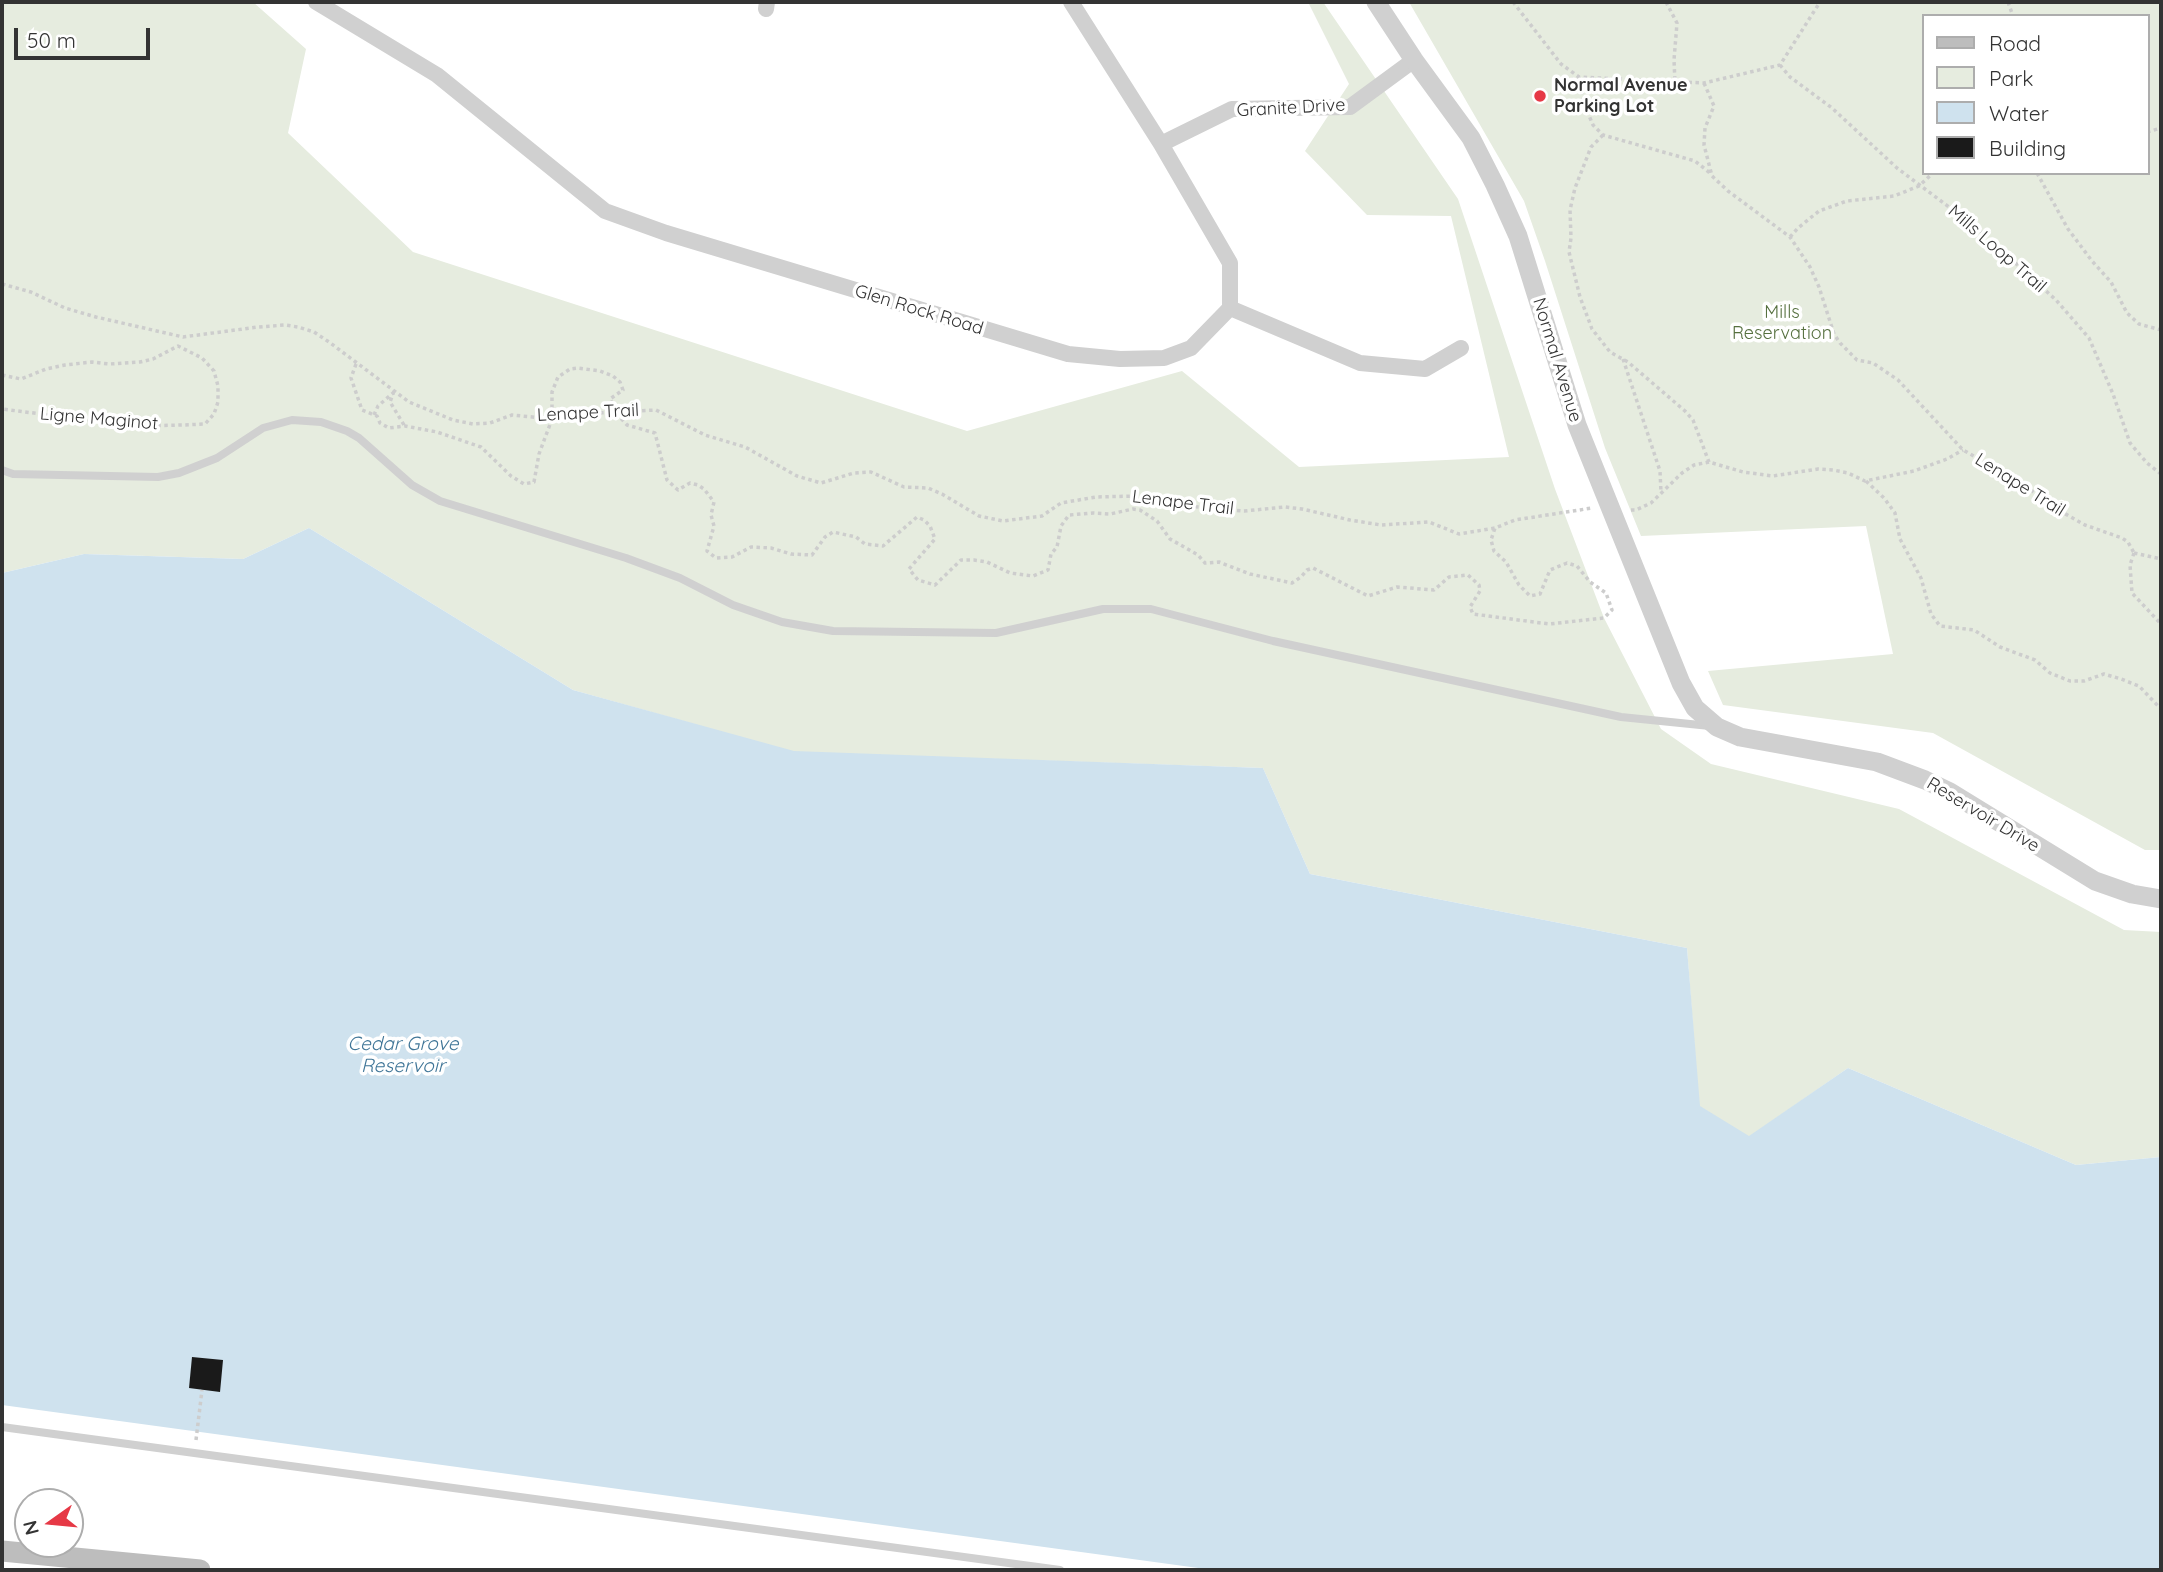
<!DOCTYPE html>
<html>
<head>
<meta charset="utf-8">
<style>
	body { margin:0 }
	#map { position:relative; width:2163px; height:1572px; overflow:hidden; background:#fff; font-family:Quicksand,sans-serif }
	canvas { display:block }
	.frame { position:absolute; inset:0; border:4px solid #333; pointer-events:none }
	.legend { position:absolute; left:1922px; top:14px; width:228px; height:161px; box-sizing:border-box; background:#fff; border:2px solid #adadad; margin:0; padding:9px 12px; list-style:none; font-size:21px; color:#333 }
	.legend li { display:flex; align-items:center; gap:14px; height:35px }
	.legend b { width:35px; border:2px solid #adadad }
	.north { position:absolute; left:14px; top:1488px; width:70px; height:70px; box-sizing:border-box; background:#fff; border:2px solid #adadad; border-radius:50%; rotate:255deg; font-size:19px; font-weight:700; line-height:28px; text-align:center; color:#333 }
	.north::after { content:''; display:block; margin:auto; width:24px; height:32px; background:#e63946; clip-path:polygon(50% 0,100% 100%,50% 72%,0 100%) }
	.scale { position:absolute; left:14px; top:28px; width:136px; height:32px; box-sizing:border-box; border:4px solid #333; border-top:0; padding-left:9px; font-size:21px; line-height:24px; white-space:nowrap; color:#333; -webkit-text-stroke:5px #fff; paint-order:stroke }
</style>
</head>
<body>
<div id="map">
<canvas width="2163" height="1572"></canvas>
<div class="frame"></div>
<ul class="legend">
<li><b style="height:9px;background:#bdbdbd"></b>Road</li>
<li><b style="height:19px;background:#e6ecdf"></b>Park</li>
<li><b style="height:19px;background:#cfe2ee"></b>Water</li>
<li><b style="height:19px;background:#1a1a1a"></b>Building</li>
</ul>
<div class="north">N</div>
<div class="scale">50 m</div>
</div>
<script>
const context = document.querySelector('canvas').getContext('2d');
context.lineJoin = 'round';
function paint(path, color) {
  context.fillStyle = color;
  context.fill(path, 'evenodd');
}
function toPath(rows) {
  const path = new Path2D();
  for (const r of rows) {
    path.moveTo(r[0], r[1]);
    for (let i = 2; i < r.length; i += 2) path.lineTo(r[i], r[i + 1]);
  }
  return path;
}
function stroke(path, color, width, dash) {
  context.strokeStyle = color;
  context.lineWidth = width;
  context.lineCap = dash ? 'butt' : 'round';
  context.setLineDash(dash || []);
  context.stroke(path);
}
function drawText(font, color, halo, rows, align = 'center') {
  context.font = font + ' Quicksand,sans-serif';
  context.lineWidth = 7;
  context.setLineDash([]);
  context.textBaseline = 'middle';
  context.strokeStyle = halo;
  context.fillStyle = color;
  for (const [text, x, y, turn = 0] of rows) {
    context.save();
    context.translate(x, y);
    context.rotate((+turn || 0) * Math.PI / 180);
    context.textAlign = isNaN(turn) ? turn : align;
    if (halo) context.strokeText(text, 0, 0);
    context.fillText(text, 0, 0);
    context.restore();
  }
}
paint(toPath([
	[2,2,253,2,306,49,288,133,413,252,967,431,1182,371,1299,467,1509,457,1451,216,1367,215,1305,151,1349,84,1308,2,1323,2,1458,199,1555,489,1604,618,1661,729,1711,764,1899,809,2124,930,2161,932,2161,1157,2076,1165,1848,1068,1749,1137,1699,1106,1687,948,1310,874,1263,768,794,752,573,690,309,528,243,559,84,554,2,573],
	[1409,2,2161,2,2161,850,2145,850,1933,733,1723,705,1708,671,1893,654,1866,526,1641,536,1605,448,1545,261,1524,201],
	[1923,16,2147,16,2147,173,1923,173]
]), '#e6ecdf');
paint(toPath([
	[309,528,573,690,794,751,1263,768,1310,874,1687,948,1700,1106,1749,1136,1848,1068,2076,1165,2161,1157,2161,1570,1213,1570,2,1405,2,573,84,554,243,559]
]), '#cfe2ee');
paint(toPath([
	[192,1357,223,1360,220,1392,189,1388]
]), '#1a1a1a');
stroke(toPath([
	[1513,2,1561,64,1579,77],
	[1666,2,1677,23,1674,60,1675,83],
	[2008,2,2013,16],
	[1780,65,1790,77,1832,108,1897,168,1977,228,2056,300,2089,338,2113,394,2130,443,2147,463,2161,474],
	[1579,77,1584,104,1593,125,1603,135,1695,161,1710,173],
	[1704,83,1714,106,1705,128,1704,145,1712,176,1728,191,1790,237,1810,267,1819,287,1834,334,1840,343,1857,360,1873,363,1898,380,1963,450,2023,484,2053,507,2085,525,2122,538,2128,542,2134,553],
	[1557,85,1579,77,1704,83,1780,65,1820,2],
	[2147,132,2161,128],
	[1603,135,1591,147,1575,188,1570,210,1571,238,1569,252,1580,297,1592,329,1610,352,1628,362,1685,411,1693,420,1709,462],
	[2037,173,2068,229,2092,261,2111,282,2127,313,2139,324,2161,330],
	[1790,237,1798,228,1819,211,1847,201,1894,196,1919,186,1933,173],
	[2,284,31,292,65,308,96,317,183,337,258,327,285,325,298,327,314,332,329,342,409,402,453,420,473,424,490,423,512,415,552,419,597,413,656,410,705,435,745,447,797,476,821,483,854,473,871,472,904,487,928,488,942,494,979,516,1003,521,1042,516,1061,503,1096,497,1138,496,1175,505,1244,511,1285,507,1302,509,1350,520,1381,525,1429,522,1459,534,1495,528,1515,520,1592,508],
	[1623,359,1660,471,1661,493],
	[356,364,351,378,362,410,377,416,380,423,389,428,405,426,437,432,481,447,511,476,524,484,534,482,539,454,552,419,552,392,558,377,570,369,578,368,600,371,613,376,620,382,623,390,610,399,617,414,627,425,655,433,667,480,678,490,690,483,698,485,704,489,714,502,711,515,714,526,707,551,716,558,732,557,751,547,771,548,791,554,812,555,825,537,833,532,856,537,865,544,883,546,917,517,924,520,930,526,935,539,909,569,918,580,935,585,961,560,974,560,987,562,1010,573,1033,576,1048,570,1051,554,1057,547,1061,526,1069,515,1093,513,1110,514,1133,509,1140,510,1157,521,1170,539,1198,555,1205,563,1219,562,1250,574,1292,583,1301,577,1307,570,1313,568,1368,596,1397,587,1434,590,1449,577,1468,575,1479,585,1480,591,1470,607,1473,614,1549,624,1604,618,1612,610,1606,593,1590,582,1577,566,1567,563,1550,570,1540,594,1530,596,1519,585,1506,562,1494,551,1491,540,1495,528],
	[2,375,21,379,46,369,65,365,92,362,109,364,140,362,153,359,178,346,202,358,214,371,218,386,218,402,214,414,205,424,183,425,135,426,2,409],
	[394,391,390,402,404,425],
	[374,415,378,406,393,393],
	[1866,481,1884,498,1895,513,1900,539,1921,578,1931,614,1940,626,1974,630,2000,647,2035,660,2050,673,2070,681,2084,681,2104,674,2121,679,2139,686,2161,709],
	[1631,510,1636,510,1651,503,1682,473,1694,465,1709,462,1743,472,1773,476,1818,469,1833,470,1848,473,1865,481,1914,471,1947,459,1963,450],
	[2134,553,2130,565,2132,593,2161,624],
	[2134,553,2161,559],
	[196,1440,202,1390]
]), '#cdcdcd', 3.5, [3.5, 3.5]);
stroke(toPath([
	[2,470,13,474,158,477,179,473,217,458,263,428,292,420,321,422,347,431,359,438,412,485,440,501,626,558,680,578,733,605,782,622,833,631,996,633,1103,609,1151,609,1273,641,1621,717,1710,726],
	[2,1427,1060,1570]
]), '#d0d0d0', 8);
stroke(toPath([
	[316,2,437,75,605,211,666,233,1068,354,1120,359,1164,358,1191,348,1230,308,1230,263,1161,144,1071,2],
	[766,9,767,2],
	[1161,144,1232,109,1350,107,1414,60],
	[1230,308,1360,363,1425,369,1461,348]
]), '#d0d0d0', 16);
stroke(toPath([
	[1376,2,1414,60,1471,138,1495,185,1518,236,1577,425,1681,683,1695,708,1717,727,1740,737,1877,762,1925,780,1950,792,2095,881,2132,894,2161,899]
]), '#d0d0d0', 19);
stroke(toPath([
	[2,1551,200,1570]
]), '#bdbdbd', 21);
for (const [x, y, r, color] of [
	[1540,96,7,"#e63946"]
]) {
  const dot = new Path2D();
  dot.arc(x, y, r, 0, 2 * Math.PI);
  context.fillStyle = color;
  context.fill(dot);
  stroke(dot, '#fff', 2.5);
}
drawText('bold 18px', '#333', '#fff', [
	["Normal Avenue",1554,86],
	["Parking Lot",1554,107]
], 'left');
drawText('18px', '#333', '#fff', [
	["Granite Drive",1291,108,-3],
	["Mills Loop Trail",1997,249,41],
	["Glen Rock Road",919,310,17],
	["Normal Avenue",1557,360,73],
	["Lenape Trail",588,413,-3],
	["Ligne Maginot",99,419,5],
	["Lenape Trail",2020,485,32],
	["Lenape Trail",1183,503,7],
	["Reservoir Drive",1983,815,31]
]);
drawText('18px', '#56703f', '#fff', [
	["Mills",1782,313],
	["Reservation",1782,334]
]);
drawText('italic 19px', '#3f7597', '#fff', [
	["Cedar Grove",403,1044],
	["Reservoir",403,1066]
]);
</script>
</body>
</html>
